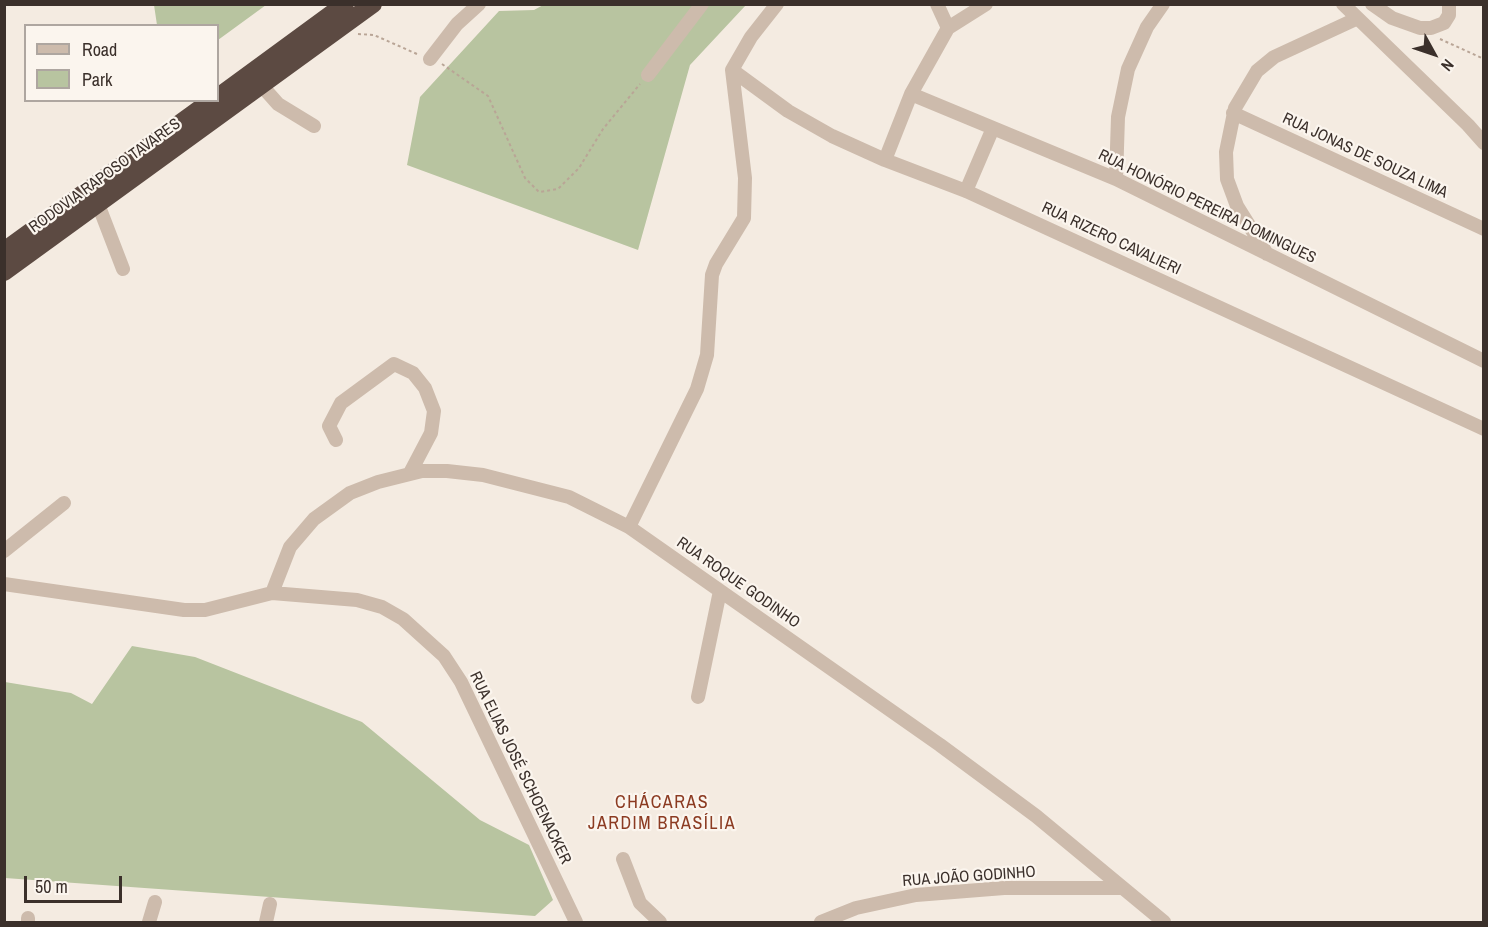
<!DOCTYPE html>
<html>
<head>
<meta charset="utf-8">
<style>
	body { margin:0 }
	#map { position:relative; width:1488px; height:927px; overflow:hidden; background:#f4ebe1; font-family:"Archivo Narrow",sans-serif }
	canvas { display:block }
	.frame { position:absolute; inset:0; border:6px solid #3b302b; pointer-events:none }
	.legend { position:absolute; left:24px; top:24px; width:195px; height:78px; box-sizing:border-box; background:#fbf5ee; border:2px solid #aea6a0; margin:0; padding:8px 10px; list-style:none; font-size:18px; color:#3b302b }
	.legend li { display:flex; align-items:center; gap:12px; height:30px }
	.legend b { width:30px; border:2px solid #aea6a0 }
	.north { position:absolute; left:1404px; top:24px; width:60px; height:60px; -webkit-text-stroke:4px #fbf5ee; paint-order:stroke; rotate:130deg; font-size:16px; font-weight:700; line-height:24px; text-align:center; color:#3b302b }
	.north::after { content:''; display:block; margin:auto; width:21px; height:27px; background:#3b302b; clip-path:polygon(50% 0,100% 100%,50% 72%,0 100%) }
	.scale { position:absolute; left:24px; top:876px; width:98px; height:27px; box-sizing:border-box; border:3px solid #3b302b; border-top:0; padding-left:8px; font-size:18px; line-height:21px; white-space:nowrap; color:#3b302b; -webkit-text-stroke:4px #fbf5ee; paint-order:stroke }
</style>
</head>
<body>
<div id="map">
<canvas width="1488" height="927"></canvas>
<div class="frame"></div>
<ul class="legend">
<li><b style="height:8px;background:#cdbbac"></b>Road</li>
<li><b style="height:16px;background:#b8c4a0"></b>Park</li>
</ul>
<div class="north">N</div>
<div class="scale">50 m</div>
</div>
<script>
const context = document.querySelector('canvas').getContext('2d');
context.lineJoin = 'round';
function paint(path, color) {
  context.fillStyle = color;
  context.fill(path, 'evenodd');
}
function toPath(rows) {
  const path = new Path2D();
  for (const r of rows) {
    path.moveTo(r[0], r[1]);
    for (let i = 2; i < r.length; i += 2) path.lineTo(r[i], r[i + 1]);
  }
  return path;
}
function stroke(path, color, width, dash) {
  context.strokeStyle = color;
  context.lineWidth = width;
  context.lineCap = dash ? 'butt' : 'round';
  context.setLineDash(dash || []);
  context.stroke(path);
}
function drawText(font, color, halo, rows, align = 'center') {
  context.font = font + ' "Archivo Narrow",sans-serif';
  context.lineWidth = 4.5;
  context.setLineDash([]);
  context.textBaseline = 'middle';
  context.strokeStyle = halo;
  context.fillStyle = color;
  for (const [text, x, y, turn = 0] of rows) {
    context.save();
    context.translate(x, y);
    context.rotate((+turn || 0) * Math.PI / 180);
    context.textAlign = isNaN(turn) ? turn : align;
    if (halo) context.strokeText(text, 0, 0);
    context.fillText(text, 0, 0);
    context.restore();
  }
}
paint(toPath([
	[545,4,746,5,690,65,638,250,407,165,420,97,499,11,534,10],
	[154,5,154,4,266,5,218,40,218,26,157,25],
	[132,646,195,657,362,722,480,820,529,845,553,900,535,916,5,878,5,682,71,693,92,704]
]), '#b8c4a0');
stroke(toPath([
	[358,34,374,35,417,54],
	[1440,39,1484,59],
	[442,64,488,96,525,178,539,192,558,189,579,168,603,129,640,84]
]), '#b9a596', 2, [3, 3]);
stroke(toPath([
	[1343,4,1468,125,1484,143],
	[1372,4,1392,18,1420,28,1431,28,1444,23,1449,15,1449,4],
	[948,28,986,4],
	[430,59,457,24,479,4],
	[732,70,788,111,832,136,885,160,966,191,1484,429],
	[732,70,751,37,777,4],
	[648,75,702,4],
	[262,86,278,104,314,126],
	[911,94,1116,179,1484,361],
	[1233,113,1484,229],
	[885,160,911,94,948,28,937,4],
	[1116,179,1118,117,1128,69,1147,27,1163,4],
	[966,191,993,128],
	[98,204,123,269],
	[1267,254,1237,206,1227,179,1226,152,1235,108,1257,71,1274,57,1356,19],
	[336,440,329,426,341,403,394,364,413,373,425,388,434,411,431,433,410,473],
	[629,527,697,389,707,355,712,275,716,264,744,218,745,178,732,70],
	[4,551,64,503],
	[4,584,184,610,205,610,272,593,357,600,382,607,403,619,444,656,461,682,576,922],
	[272,593,290,547,314,519,350,493,378,482,422,471,447,471,483,475,569,497,629,527,940,745,1036,816,1164,922],
	[698,697,720,591],
	[623,859,640,903,660,922],
	[28,922,28,918],
	[149,922,155,902],
	[266,922,270,904],
	[821,922,856,908,916,895,1004,888,1123,888]
]), '#cdbbac', 14);
stroke(toPath([
	[218,97,345,4],
	[4,251,212,100],
	[4,272,373,4]
]), '#5c4a42', 18);
drawText('16px', '#3b302b', '#fbf5ee', [
	["RUA JONAS DE SOUZA LIMA",1365,156,25],
	["RODOVIA RAPOSO TAVARES",105,176,-36],
	["RUA HONÓRIO PEREIRA DOMINGUES",1207,207,26],
	["RUA RIZERO CAVALIERI",1111,239,25],
	["RUA ROQUE GODINHO",738,583,35],
	["RUA ELIAS JOSÉ SCHOENACKER",520,768,64],
	["RUA JOÃO GODINHO",969,877,-4]
]);
context.letterSpacing = '1.5px';
drawText('18px', '#8c3b22', '#fbf5ee', [
	["CHÁCARAS",662,803],
	["JARDIM BRASÍLIA",662,824]
]);
context.letterSpacing = '0px';
</script>
</body>
</html>
